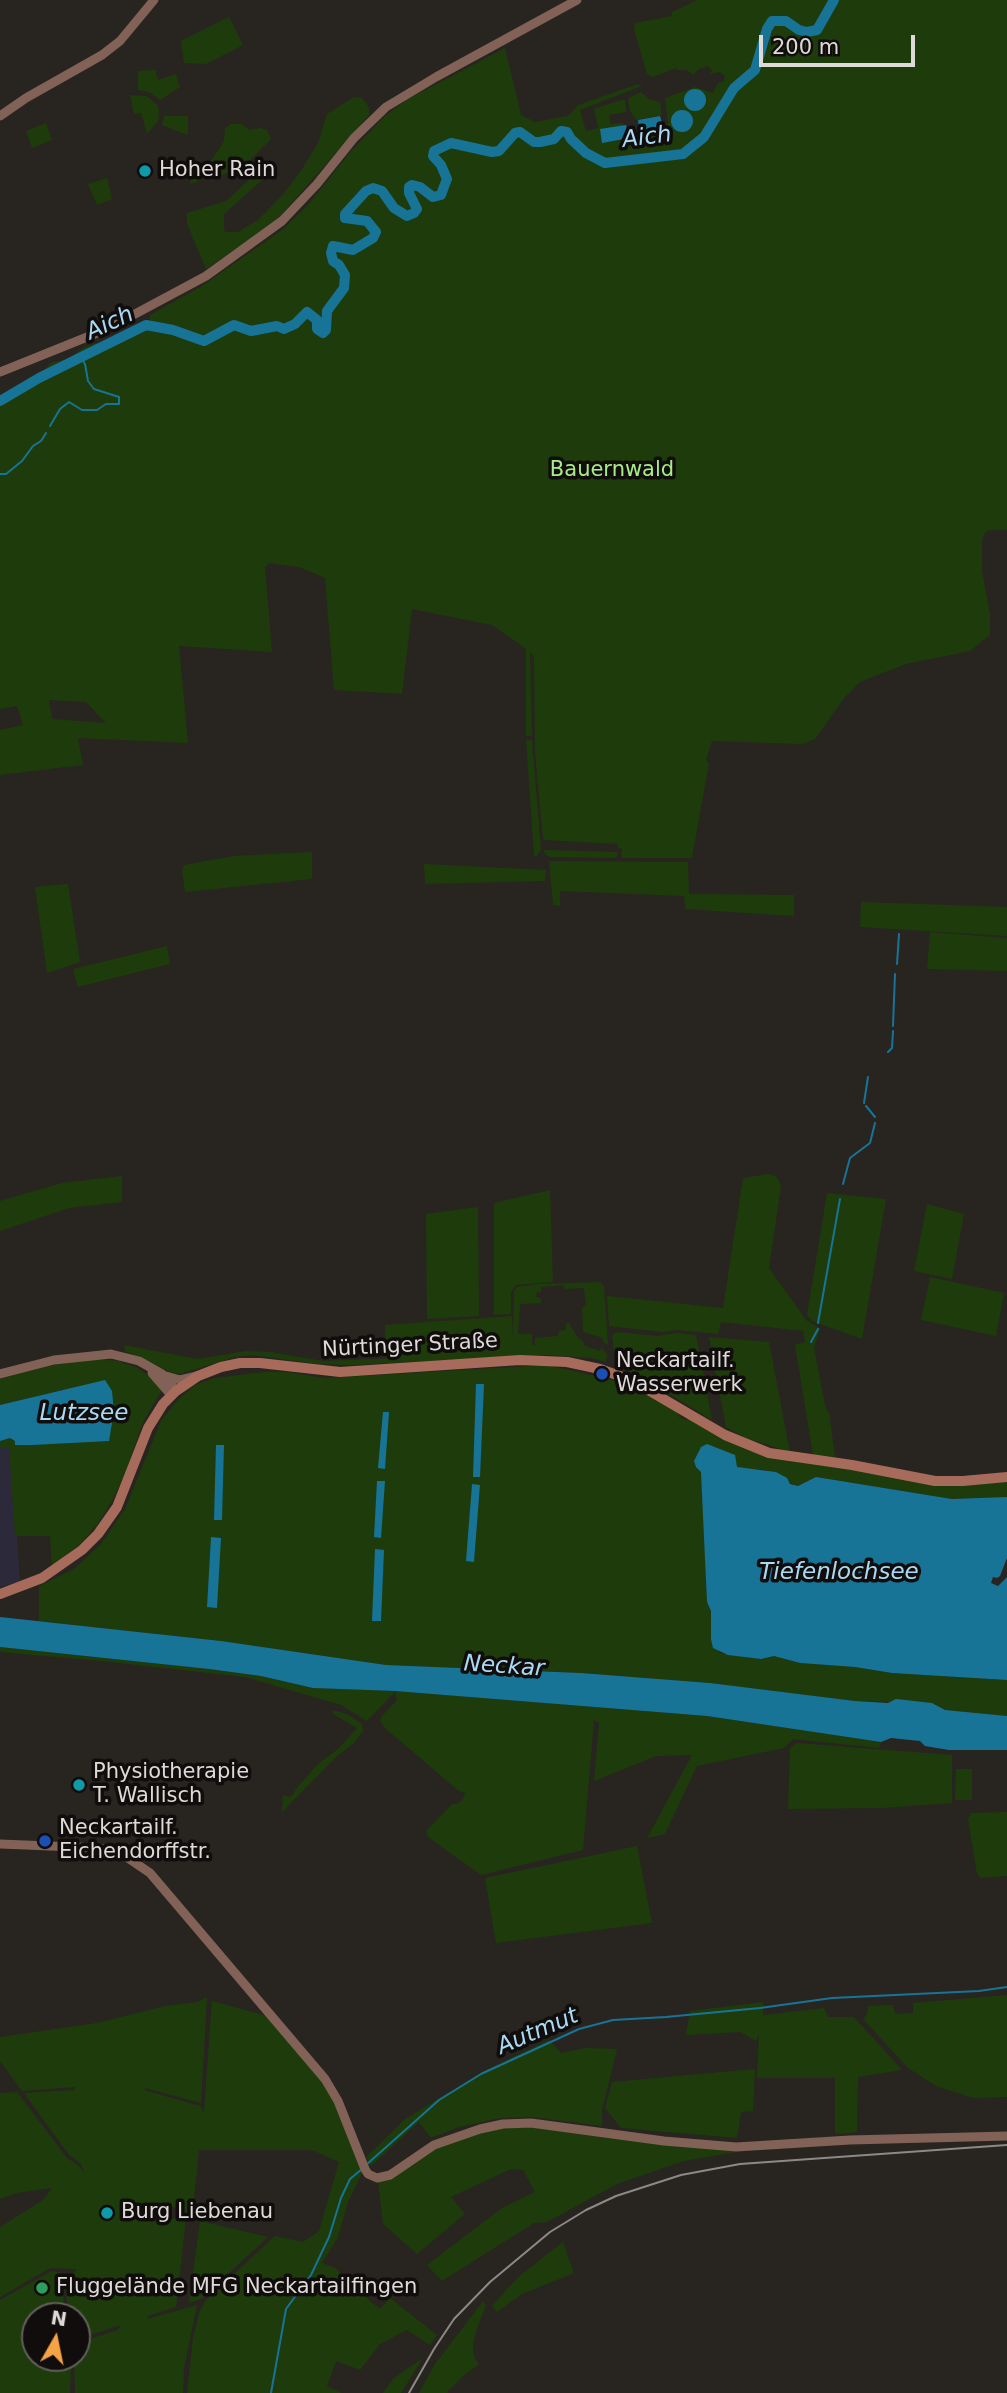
<!DOCTYPE html>
<html>
<head>
<meta charset="utf-8">
<style>
	body { margin:0 }
	#map { position:relative; width:1007px; height:2393px; overflow:hidden; background:#282420; font-family:"DejaVu Sans",sans-serif }
	canvas { display:block }
	.north { position:absolute; left:21px; top:2302px; width:70px; height:70px; box-sizing:border-box; background:#100d0c; border:2px solid #625f5e; border-radius:50%; rotate:9deg; font-size:19px; font-weight:700; line-height:28px; text-align:center; color:#dddad8 }
	.north::after { content:''; display:block; margin:auto; width:24px; height:32px; background:#f5a345; clip-path:polygon(50% 0,100% 100%,50% 72%,0 100%) }
	.scale { position:absolute; left:759px; top:35px; width:156px; height:32px; box-sizing:border-box; border:4px solid #dddad8; border-top:0; padding-left:9px; font-size:21px; line-height:24px; white-space:nowrap; color:#dddad8; -webkit-text-stroke:5px #100d0c; paint-order:stroke }
</style>
</head>
<body>
<div id="map">
<canvas width="1007" height="2393"></canvas>
<div class="north">N</div>
<div class="scale">200 m</div>
</div>
<script>
const context = document.querySelector('canvas').getContext('2d');
context.lineJoin = 'round';
function paint(path, color) {
  context.fillStyle = color;
  context.fill(path, 'evenodd');
}
function toPath(rows) {
  const path = new Path2D();
  for (const r of rows) {
    if (r.length === 3) {
      path.moveTo(r[0] + r[2], r[1]);
      path.arc(r[0], r[1], r[2], 0, 2 * Math.PI);
      continue;
    }
    path.moveTo(r[0], r[1]);
    for (let i = 2; i < r.length; i += 2) path.lineTo(r[i], r[i + 1]);
  }
  return path;
}
function stroke(path, color, width, dash) {
  context.strokeStyle = color;
  context.lineWidth = width;
  context.lineCap = dash ? 'butt' : 'round';
  context.setLineDash(dash || []);
  context.stroke(path);
}
function drawText(font, color, halo, rows, align = 'center') {
  context.font = font + ' "DejaVu Sans",sans-serif';
  context.lineWidth = 7;
  context.setLineDash([]);
  context.textBaseline = 'middle';
  context.strokeStyle = halo;
  context.fillStyle = color;
  for (const [text, x, y, turn = 0] of rows) {
    context.save();
    context.translate(x, y);
    context.rotate((+turn || 0) * Math.PI / 180);
    context.textAlign = isNaN(turn) ? turn : align;
    if (halo) context.strokeText(text, 0, 0);
    context.fillText(text, 0, 0);
    context.restore();
  }
}
paint(toPath([
	[0,1446,11,1446,20,1582,0,1587]
]), '#2c293a');
paint(toPath([
	[697,0,1007,0,1007,530,991,530,985,532,982,541,982,571,990,614,990,635,970,651,906,664,860,682,845,697,815,739,803,744,712,741,706,760,709,763,692,858,621,858,622,849,618,848,618,844,543,840,535,752,534,656,530,653,532,736,526,736,526,649,518,643,492,625,412,609,402,694,334,690,325,578,299,567,269,563,265,567,272,652,179,646,188,743,78,738,83,765,0,775,0,730,23,725,17,706,0,709,0,395,38,377,51,362,67,360,84,347,117,337,133,327,150,323,150,315,202,286,282,230,308,205,351,151,385,116,408,99,505,48,521,115,535,122,568,116,578,105,638,84,642,86,580,110,586,131,598,128,594,109,621,100,625,100,626,112,609,115,610,124,623,123,625,133,637,131,641,138,664,134,665,125,668,124,665,98,695,87,713,93,718,83,724,81,725,76,720,72,709,74,712,71,708,66,699,69,693,75,687,70,678,70,676,68,653,77,647,74,634,29,635,23,672,16,672,12],
	[49,700,86,702,106,723,52,719],
	[229,17,243,45,206,64,184,63,181,41],
	[155,70,158,80,176,74,180,87,160,100,149,92,138,90,138,71],
	[641,92,649,99,660,102,662,115,636,120,630,111,628,98],
	[130,95,147,96,156,104,159,109,158,121,147,134,141,113,134,114],
	[354,97,362,98,366,103,369,108,369,115,276,221,206,269,187,224,187,213,226,201,253,176,269,170,271,176,261,181,224,214,224,228,225,232,238,232,258,220,284,193,300,172,318,143,327,114],
	[164,116,188,116,188,135,162,125],
	[46,123,52,140,32,148,26,131],
	[231,124,242,124,249,130,260,128,267,130,271,139,243,167,222,175,215,174,190,184,191,170,211,161,224,141,225,128],
	[107,178,112,199,97,205,88,184],
	[532,739,541,850,537,856,534,856,526,740],
	[544,850,584,851,618,852,617,858,550,857,545,854],
	[312,852,312,879,185,892,182,870,184,865,234,856],
	[549,861,688,862,689,894,794,895,794,916,685,909,684,896,560,891,560,906,553,905],
	[424,864,546,870,545,881,425,884],
	[68,884,80,962,47,973,35,887],
	[861,902,1007,907,1007,936,860,927],
	[930,932,1007,938,1007,971,927,969],
	[167,946,170,964,78,987,73,969],
	[768,1174,777,1177,781,1186,769,1268,807,1321,820,1328,814,1348,826,1410,829,1412,835,1457,813,1455,795,1345,805,1342,803,1331,721,1322,718,1334,677,1330,661,1332,609,1326,607,1296,723,1308,743,1178],
	[122,1176,122,1202,69,1208,0,1231,0,1201,62,1183],
	[550,1190,553,1282,516,1285,511,1292,511,1314,494,1315,494,1203],
	[827,1193,886,1199,862,1339,812,1321,807,1315],
	[927,1204,964,1214,952,1279,914,1271],
	[478,1207,479,1316,427,1319,426,1214],
	[930,1277,1004,1293,996,1336,921,1320],
	[600,1282,604,1286,608,1345,603,1342,603,1338,583,1332,582,1307,586,1306,584,1288,565,1289,563,1285,541,1287,541,1292,537,1292,536,1297,541,1299,541,1303,520,1304,518,1334,532,1334,532,1345,535,1345,535,1338,558,1336,559,1331,566,1330,566,1323,569,1323,578,1338,584,1342,583,1345,600,1351,602,1347,603,1349,607,1355,606,1362,592,1358,549,1355,351,1365,318,1364,253,1355,235,1357,180,1374,170,1372,125,1351,124,1345,197,1359,246,1351,271,1352,323,1361,402,1358,386,1358,385,1325,512,1316,513,1339,514,1291,517,1287,538,1284],
	[617,1332,658,1336,677,1333,696,1335,712,1420,645,1379,616,1365,612,1335],
	[709,1337,769,1342,790,1452,746,1438,726,1427],
	[93,1359,118,1361,138,1368,155,1381,162,1390,143,1422,125,1474,112,1501,97,1525,80,1544,52,1566,50,1536,15,1536,9,1447,0,1447,0,1441,10,1438,15,1441,15,1445,32,1445,112,1430,112,1391,63,1390,0,1405,0,1379,47,1366],
	[547,1365,625,1383,678,1411,679,1417,686,1420,691,1418,731,1442,905,1479,1007,1480,1007,1497,952,1499,816,1477,798,1486,790,1483,776,1472,758,1469,699,1469,701,1472,705,1516,707,1602,711,1611,711,1639,720,1653,761,1659,774,1656,800,1663,855,1667,892,1673,1005,1680,1007,1680,1007,1716,945,1710,932,1703,855,1701,710,1683,581,1673,386,1665,221,1641,39,1621,39,1586,74,1569,101,1544,125,1509,161,1421,176,1402,195,1385,215,1378,264,1372,286,1372,325,1378],
	[472,1485,480,1485,474,1561,467,1561],
	[0,1647,209,1669,261,1676,313,1688,395,1691,707,1716,881,1742,879,1748,793,1739,784,1748,697,1766,665,1834,647,1838,692,1755,656,1756,594,1781,599,1723,594,1720,583,1850,481,1875,428,1837,426,1831,452,1804,458,1804,463,1799,465,1792,459,1791,386,1729,380,1721,382,1716,397,1700,395,1692,367,1721,341,1705,245,1677,101,1661,0,1652],
	[333,1710,347,1714,362,1724,363,1731,354,1743,337,1756,282,1812,283,1795,289,1797,293,1795,296,1789,317,1765,339,1748,357,1728,333,1714],
	[797,1743,952,1755,952,1803,882,1808,788,1809,790,1748],
	[956,1769,972,1769,972,1800,955,1800],
	[1007,1812,1007,1876,981,1878,977,1874,968,1819,971,1813],
	[637,1846,652,1923,496,1943,485,1878],
	[1007,1995,1007,2097,973,2098,936,2086,908,2068,863,2019,867,2014,868,2006,893,2005,895,2014,913,2013,913,2003],
	[207,1997,201,2103,145,2088,144,2090,200,2106,204,2112,212,2001,271,2017,333,2093,364,2169,348,2202,338,2237,322,2263,336,2268,345,2281,380,2309,390,2298,437,2335,430,2345,407,2330,380,2344,360,2370,336,2361,327,2386,342,2393,187,2393,193,2338,199,2313,206,2300,275,2236,303,2242,319,2231,339,2162,312,2150,199,2150,192,2216,167,2204,172,2213,163,2221,182,2216,186,2217,176,2307,148,2316,147,2319,197,2305,184,2368,183,2393,75,2393,74,2358,77,2358,77,2343,118,2330,121,2325,77,2339,77,2316,68,2316,65,2276,73,2277,76,2269,50,2268,0,2297,0,2227,43,2200,52,2188,16,2193,0,2199,0,2093,17,2092,67,2158,78,2165,86,2174,80,2163,69,2155,24,2093,74,2090,75,2087,22,2091,0,2061,0,2037,97,2023,165,2006,198,2002],
	[763,2002,763,2015,824,2008,828,2017,854,2017,902,2070,858,2077,857,2132,835,2134,835,2078,757,2078,759,2034,756,2041,740,2032,686,2035,690,2011],
	[549,2040,561,2053,586,2048,617,2049,602,2110,602,2126,533,2117,500,2118,459,2127,431,2138,419,2122,371,2166,366,2157,405,2119,486,2070],
	[755,2069,753,2111,741,2112,737,2138,621,2128,605,2108,612,2082],
	[531,2126,640,2140,737,2152,684,2161,617,2184,547,2222,534,2223,442,2281,427,2265,502,2208,535,2192,523,2170,511,2169,451,2197,465,2214,417,2254,383,2224,378,2181,442,2143,500,2127],
	[200,2221,268,2237,201,2299,189,2303],
	[563,2242,574,2273,522,2294,497,2312,492,2306,518,2277],
	[52,2271,61,2273,65,2316,35,2316,35,2358,71,2358,70,2393,0,2393,0,2300],
	[483,2301,486,2306,477,2328,473,2345,474,2357,479,2364,462,2377,447,2392,449,2393,419,2393,435,2364],
	[423,2358,401,2393,383,2393,394,2378]
]), '#1e3c0b');
paint(toPath([
	[695,100,11],
	[682,121,11],
	[660,116,665,132,663,134,640,136,638,120],
	[626,125,629,138,602,143,600,129],
	[105,1380,112,1391,114,1412,109,1441,32,1445,15,1445,15,1441,10,1438,0,1441,0,1405],
	[476,1384,484,1384,480,1477,473,1477],
	[383,1412,389,1412,385,1469,378,1468],
	[707,1444,735,1455,737,1467,776,1472,787,1478,790,1484,798,1486,816,1477,952,1499,1007,1497,1007,1558,1000,1576,997,1578,993,1577,991,1583,998,1586,1007,1577,1007,1680,892,1673,855,1667,800,1663,774,1656,761,1659,728,1655,713,1648,711,1639,711,1611,707,1602,701,1472,696,1467,694,1461,701,1447],
	[216,1445,224,1445,222,1520,214,1520],
	[377,1481,385,1481,381,1538,374,1537],
	[472,1484,480,1485,474,1562,466,1561],
	[211,1537,221,1538,217,1608,207,1607],
	[375,1549,384,1550,381,1621,372,1621],
	[0,1617,221,1641,386,1665,581,1673,710,1683,855,1701,888,1703,896,1699,932,1703,945,1710,1007,1716,1007,1750,949,1750,925,1746,920,1741,891,1738,881,1742,707,1716,395,1691,313,1688,261,1676,209,1669,0,1647]
]), '#187497');
stroke(toPath([
	[50,426,60,409,69,402,82,410,97,410,106,404,119,404,119,397,94,389,88,381,85,364,81,358],
	[0,474,6,474,22,461,33,446,41,441,46,433],
	[897,964,899,934],
	[893,1026,895,974],
	[888,1052,892,1048,893,1031],
	[864,1103,868,1077],
	[866,1106,875,1117],
	[843,1184,850,1158,870,1143,875,1123],
	[818,1323,840,1199],
	[811,1342,818,1329],
	[366,2165,439,2100,481,2074,579,2029,613,2020,666,2017,760,2008,832,1998,979,1991,1007,1987],
	[271,2393,286,2309,311,2275,329,2237,341,2198,350,2179,362,2169]
]), '#187497', 2);
stroke(toPath([
	[0,401,39,378,146,325,173,330,204,341,234,325,251,331,277,326,284,329,295,324,307,312,317,320,317,329,323,333,326,330,327,311,344,288,345,275,339,265,333,261,331,253,333,246,353,250,373,238,376,232,367,221,345,218,345,214,366,191,373,188,382,191,394,208,407,216,414,213,417,209,409,193,409,187,412,185,420,187,433,197,441,195,445,184,447,179,441,165,433,156,434,151,451,143,492,152,499,151,515,133,520,132,534,142,540,142,554,139,561,131,567,132,571,139,586,153,605,163,683,154,704,137,734,88,755,70,767,29,772,21,786,21,799,30,807,32,817,30,834,0]
]), '#187497', 10);
stroke(toPath([
	[0,116,26,98,102,55,120,41,154,0],
	[0,372,107,329,206,276,282,221,317,184,354,138,386,107,436,77,577,0],
	[152,1373,171,1395],
	[0,1374,54,1360,111,1354,139,1361,162,1374,176,1391],
	[166,1376,180,1380,197,1376],
	[0,1844,100,1848,125,1856,150,1873,325,2079,338,2101,365,2169,368,2174,377,2178,390,2175,434,2145,480,2129,503,2124,531,2123,664,2141,736,2147,850,2140,1007,2136]
]), '#826157', 9);
stroke(toPath([
	[0,1594,42,1578,82,1550,98,1534,117,1507,148,1428,163,1404,176,1391,198,1376,221,1367,240,1363,260,1363,340,1372,520,1360,567,1362,600,1369,631,1380,725,1435,769,1453,852,1465,935,1481,963,1481,1007,1477]
]), '#a76b5b', 10);
stroke(toPath([
	[409,2393,434,2349,454,2319,490,2282,550,2232,586,2210,616,2196,681,2175,740,2164,1007,2145]
]), '#8c8986', 2);
for (const [x, y, r, color] of [
	[145,171,7,"#0f9aa8"],
	[602,1374,7,"#1a4fb4"],
	[79,1785,7,"#0f9aa8"],
	[45,1841,7,"#1a4fb4"],
	[107,2213,7,"#0f9aa8"],
	[42,2288,7,"#2e9e5b"]
]) {
  const dot = new Path2D();
  dot.arc(x, y, r, 0, 2 * Math.PI);
  context.fillStyle = color;
  context.fill(dot);
  stroke(dot, '#100d0c', 2.5);
}
drawText('21px', '#dddad8', '#100d0c', [
	["Hoher Rain",159,171],
	["Neckartailf.",616,1362],
	["Wasserwerk",616,1386],
	["Physiotherapie",93,1773],
	["T. Wallisch",93,1797],
	["Neckartailf.",59,1829],
	["Eichendorffstr.",59,1853],
	["Burg Liebenau",121,2213],
	["Fluggelände MFG Neckartailfingen",56,2288]
], 'left');
drawText('21px', '#a8ec85', '#100d0c', [
	["Bauernwald",612,471]
]);
drawText('21px', '#dddad8', '#100d0c', [
	["Nürtinger Straße",410,1346,-3]
]);
drawText('italic 23px', '#aadaf3', '#100d0c', [
	["Aich",647,138,-7],
	["Aich",110,324,-25],
	["Lutzsee",84,1414],
	["Tiefenlochsee",839,1573],
	["Neckar",504,1667,4],
	["Autmut",538,2032,-23]
]);
</script>
</body>
</html>
